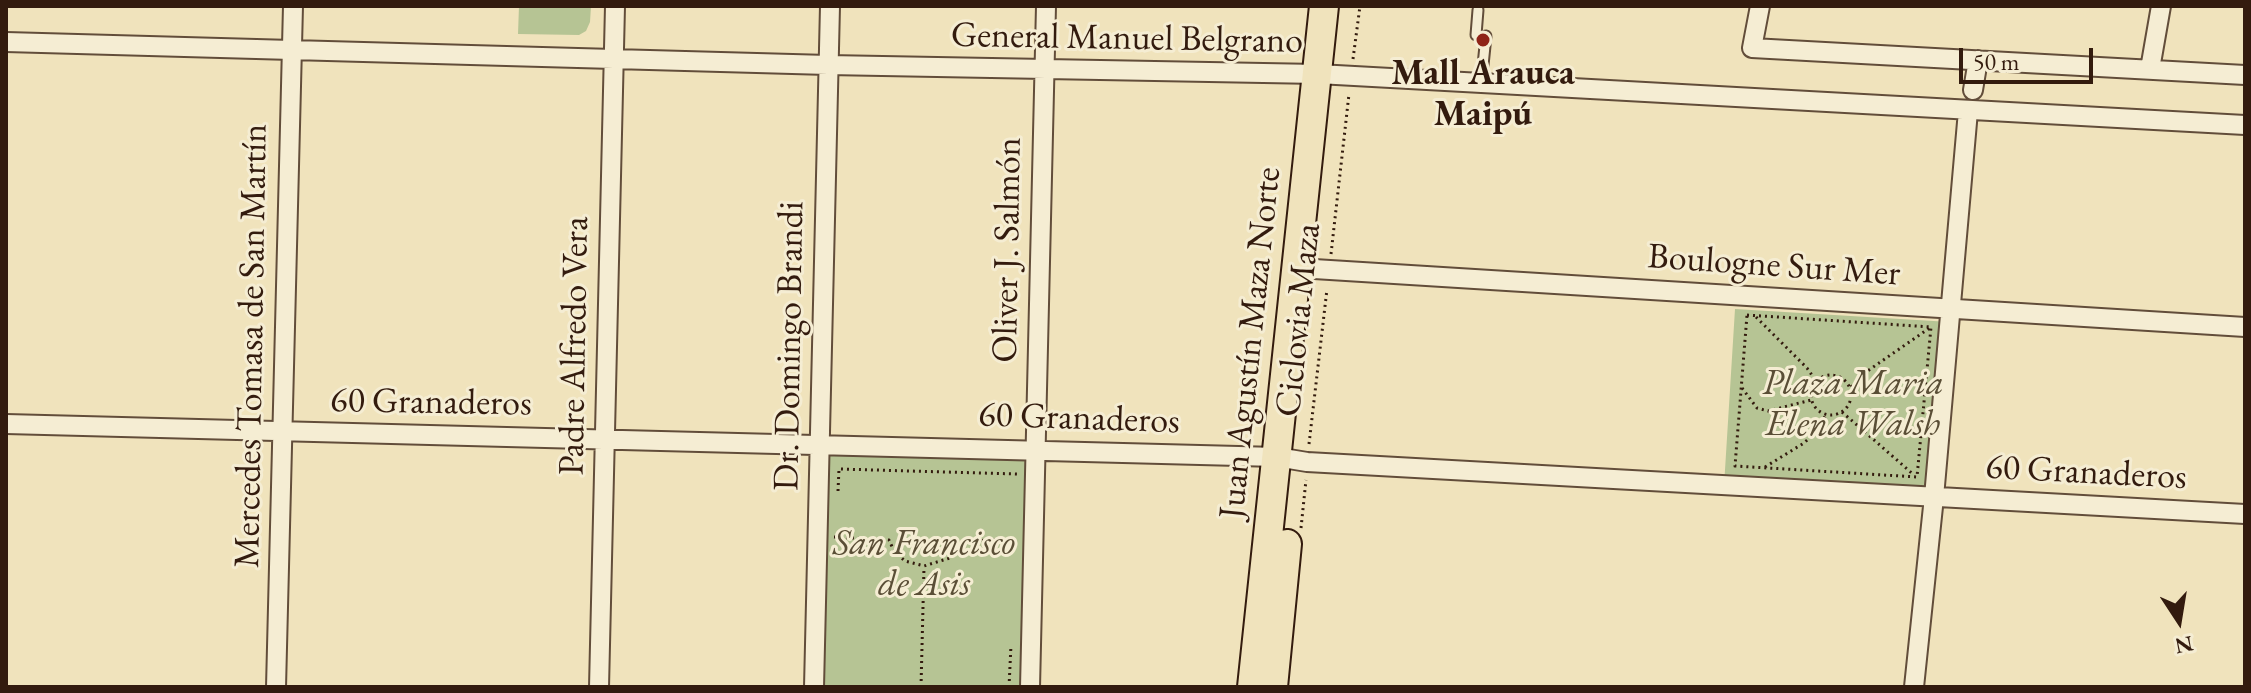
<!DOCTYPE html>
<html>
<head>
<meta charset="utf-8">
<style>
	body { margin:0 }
	#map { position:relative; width:2251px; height:693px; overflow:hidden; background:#f0e3bc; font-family:"EB Garamond",serif }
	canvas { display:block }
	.frame { position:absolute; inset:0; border:8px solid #331b0e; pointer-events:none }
	.north { position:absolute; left:2139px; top:581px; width:80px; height:80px; -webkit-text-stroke:6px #f5edd3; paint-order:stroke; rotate:168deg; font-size:22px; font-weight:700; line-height:32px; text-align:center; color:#331b0e }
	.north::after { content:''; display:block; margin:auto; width:28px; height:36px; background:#331b0e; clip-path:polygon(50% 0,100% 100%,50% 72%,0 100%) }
	.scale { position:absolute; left:1959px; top:48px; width:134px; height:36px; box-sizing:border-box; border:4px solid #331b0e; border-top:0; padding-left:10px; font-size:24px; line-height:28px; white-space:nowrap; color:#331b0e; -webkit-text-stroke:6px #f5edd3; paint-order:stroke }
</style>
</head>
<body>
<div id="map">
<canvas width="2251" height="693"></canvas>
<div class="frame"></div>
<div class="north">N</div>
<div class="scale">50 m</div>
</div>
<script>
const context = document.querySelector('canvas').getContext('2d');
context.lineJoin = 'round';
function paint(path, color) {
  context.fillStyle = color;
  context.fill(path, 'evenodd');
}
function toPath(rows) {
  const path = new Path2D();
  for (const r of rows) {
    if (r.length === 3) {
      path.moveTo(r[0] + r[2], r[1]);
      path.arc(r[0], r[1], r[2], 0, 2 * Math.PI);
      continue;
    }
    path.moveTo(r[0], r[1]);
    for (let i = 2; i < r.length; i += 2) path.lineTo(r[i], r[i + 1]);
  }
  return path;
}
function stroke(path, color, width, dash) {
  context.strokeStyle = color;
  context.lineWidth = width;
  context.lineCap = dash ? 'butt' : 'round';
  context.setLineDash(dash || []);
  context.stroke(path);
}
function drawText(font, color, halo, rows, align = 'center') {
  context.font = font + ' "EB Garamond",serif';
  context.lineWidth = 6;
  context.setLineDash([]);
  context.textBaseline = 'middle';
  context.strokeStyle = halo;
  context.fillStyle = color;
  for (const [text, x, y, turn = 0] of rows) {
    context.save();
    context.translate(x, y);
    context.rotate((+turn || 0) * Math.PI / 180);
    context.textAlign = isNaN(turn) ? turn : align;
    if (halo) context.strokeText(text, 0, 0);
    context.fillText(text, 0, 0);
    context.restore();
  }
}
paint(toPath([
	[519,6,591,6,590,22,586,31,579,35,518,34],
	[1735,309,1950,322,1934,497,1724,486],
	[819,443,1034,449,1030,687,814,687]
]), '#b6c494');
const lane = toPath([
	[1476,35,1478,10],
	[1481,85,1486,36]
]);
const street = toPath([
	[1760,6,1752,48,2245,75],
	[6,42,828,65,1318,74,2245,125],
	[2150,69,2161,6],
	[1973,90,1978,60],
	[1298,268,2245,327],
	[6,424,1277,457,1307,462,2245,514],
	[276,687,293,6],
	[599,687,615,6],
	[814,687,830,6],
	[1030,687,1046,6],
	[1914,687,1934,497,1968,111]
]);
const primary = toPath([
	[1252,687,1324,6],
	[1273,687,1287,544]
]);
stroke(lane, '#624d3a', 13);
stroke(street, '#624d3a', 22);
stroke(primary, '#331b0e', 32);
stroke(toPath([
	[1353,59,1360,6],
	[1331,254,1349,94],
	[1747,315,1931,327,1917,477,1735,466,1747,315],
	[1756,317,1807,368,1816,381],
	[1831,395,20],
	[1851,387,1866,372,1931,327],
	[1742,388,1757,408,1768,411,1811,400],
	[1842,412,1914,475],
	[1309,444,1327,289],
	[1765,467,1804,443,1816,432,1827,413],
	[838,491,839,469,1017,474],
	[1301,528,1306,480],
	[834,537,889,540,894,551,905,561,924,566,950,558,966,541,1017,539],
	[921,687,924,567],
	[1009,687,1011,645]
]), '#331b0e', 3, [2, 4]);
stroke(lane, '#f5edd3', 9);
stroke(street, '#f5edd3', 18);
stroke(primary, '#f0e3bc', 28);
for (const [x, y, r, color] of [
	[1483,40,8,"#8f2418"]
]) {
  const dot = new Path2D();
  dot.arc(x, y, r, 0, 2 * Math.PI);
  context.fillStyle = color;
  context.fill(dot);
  stroke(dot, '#f5edd3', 3);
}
drawText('36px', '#331b0e', '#f5edd3', [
	["General Manuel Belgrano",1127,39,1],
	["Oliver J. Salmón",1008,250,-89],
	["Boulogne Sur Mer",1774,266,4],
	["Ciclovia Maza",1299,320,-84],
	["Juan Agustín Maza Norte",1251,343,-84],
	["Mercedes Tomasa de San Martín",252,346,-89],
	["Padre Alfredo Vera",575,346,-89],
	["Dr. Domingo Brandi",790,346,-89],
	["60 Granaderos",431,403,1],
	["60 Granaderos",1079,419,2],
	["60 Granaderos",2086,473,3]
]);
drawText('bold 36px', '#331b0e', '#f5edd3', [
	["Mall Arauca",1483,74],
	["Maipú",1483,115]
]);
drawText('italic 36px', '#5a4e36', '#f5edd3', [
	["Plaza Maria",1853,384],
	["Elena Walsh",1853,425],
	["San Francisco",924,544],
	["de Asis",924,585]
]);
</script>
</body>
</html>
